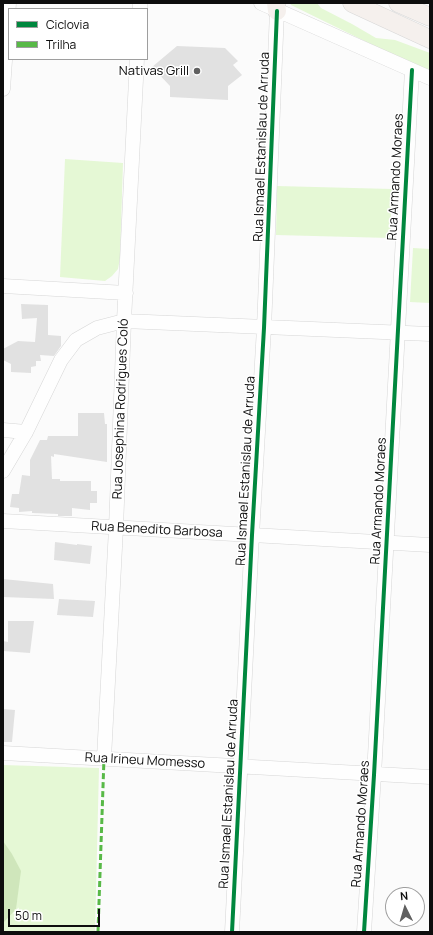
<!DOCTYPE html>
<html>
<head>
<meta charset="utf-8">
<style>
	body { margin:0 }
	#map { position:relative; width:433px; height:935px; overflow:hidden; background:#fbfbfb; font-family:Manrope,sans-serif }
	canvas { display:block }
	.frame { position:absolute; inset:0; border:4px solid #0d0d0d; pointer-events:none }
	.legend { position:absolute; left:8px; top:8px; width:140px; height:52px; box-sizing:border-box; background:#fff; border:1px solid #9e9e9e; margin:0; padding:5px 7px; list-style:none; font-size:12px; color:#0d0d0d }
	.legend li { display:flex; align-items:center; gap:8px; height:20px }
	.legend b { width:20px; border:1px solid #9e9e9e }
	.north { position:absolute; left:385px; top:887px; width:40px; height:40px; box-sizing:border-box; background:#fff; border:1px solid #9e9e9e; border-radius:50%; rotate:355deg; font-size:11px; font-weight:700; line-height:16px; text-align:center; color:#0d0d0d }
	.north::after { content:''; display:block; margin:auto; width:14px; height:18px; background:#606060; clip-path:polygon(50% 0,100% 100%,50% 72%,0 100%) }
	.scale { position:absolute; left:8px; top:909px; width:92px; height:18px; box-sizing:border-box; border:2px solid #0d0d0d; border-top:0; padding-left:5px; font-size:12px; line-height:14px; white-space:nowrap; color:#0d0d0d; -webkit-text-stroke:3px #fff; paint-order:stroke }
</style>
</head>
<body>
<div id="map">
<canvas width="433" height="935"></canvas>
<div class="frame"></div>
<ul class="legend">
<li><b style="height:5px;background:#00873e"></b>Ciclovia</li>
<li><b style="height:5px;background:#58b947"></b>Trilha</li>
</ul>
<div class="north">N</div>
<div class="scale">50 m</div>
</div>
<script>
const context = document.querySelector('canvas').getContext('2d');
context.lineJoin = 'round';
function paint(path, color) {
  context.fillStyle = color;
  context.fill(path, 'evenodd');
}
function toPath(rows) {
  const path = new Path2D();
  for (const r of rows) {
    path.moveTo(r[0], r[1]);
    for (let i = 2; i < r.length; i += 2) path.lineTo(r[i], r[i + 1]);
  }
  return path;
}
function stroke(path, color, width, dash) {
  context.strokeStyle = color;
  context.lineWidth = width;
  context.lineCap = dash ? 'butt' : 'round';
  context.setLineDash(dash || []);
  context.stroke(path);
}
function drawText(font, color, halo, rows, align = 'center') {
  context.font = font + ' Manrope,sans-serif';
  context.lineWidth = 3;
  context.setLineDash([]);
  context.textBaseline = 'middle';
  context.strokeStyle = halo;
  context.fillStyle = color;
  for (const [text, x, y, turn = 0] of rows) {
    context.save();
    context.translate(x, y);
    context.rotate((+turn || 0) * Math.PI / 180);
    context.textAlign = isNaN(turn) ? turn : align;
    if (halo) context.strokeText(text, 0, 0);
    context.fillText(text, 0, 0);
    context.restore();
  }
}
paint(toPath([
	[290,3,317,3,321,8,352,24,376,38,395,40,430,53,430,73,291,5],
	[65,159,123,163,120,258,118,269,112,276,105,281,60,277],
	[277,186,392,189,390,238,276,235],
	[413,248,430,249,430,303,410,302],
	[3,765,99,768,95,932,3,932]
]), '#e5f8d5');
paint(toPath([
	[3,841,12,854,21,871,16,909,3,923]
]), '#cfe6bb');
paint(toPath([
	[177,46,225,48,238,61,233,65,242,75,228,86,228,100,170,97,170,86,152,67],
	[21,304,48,305,48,335,61,336,61,346,54,356,40,355,41,361,36,361,36,366,31,367,31,373,11,372,11,364,3,360,3,349,18,341,35,342,37,318,22,319],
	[78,413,104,413,105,424,107,424,107,462,54,454,54,457,51,456,52,479,60,479,60,481,91,481,91,491,97,491,97,503,90,503,90,510,72,508,72,516,58,516,58,514,32,513,32,511,19,512,19,508,10,507,12,494,19,494,22,475,30,476,30,460,40,440,47,440,48,436,78,436],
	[55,542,77,545,77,544,92,546,90,564,54,560],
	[3,579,53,584,54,599,3,597],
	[59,599,95,601,93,617,57,615],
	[8,621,34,621,30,653,3,651,3,641,8,642],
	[3,709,15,710,12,742,3,742]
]), '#e1e1e1');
const minor = toPath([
	[261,3,430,78],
	[140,9,140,3],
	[3,89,9,3],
	[3,286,126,293],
	[3,430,26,432],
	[3,471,26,432,61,360,76,340,97,328,124,321,430,334],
	[3,521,430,545],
	[3,753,430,777],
	[104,758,116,528,124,321,137,59],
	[232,932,252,535,264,328,277,11],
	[364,932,374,775,412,70]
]);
const major = toPath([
	[276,3,277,11],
	[352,3,430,39],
	[398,3,430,17]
]);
stroke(minor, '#d6d6d6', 15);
stroke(major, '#d7d7d7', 19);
stroke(minor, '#fefefe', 14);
stroke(major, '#f5f0ed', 18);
stroke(toPath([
	[98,932,104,758]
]), '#58b947', 3, [6, 3]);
stroke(toPath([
	[232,932,252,535,264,328,277,11],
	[364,932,374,775,412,70]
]), '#00873e', 4);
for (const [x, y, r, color] of [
	[197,71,4,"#606060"]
]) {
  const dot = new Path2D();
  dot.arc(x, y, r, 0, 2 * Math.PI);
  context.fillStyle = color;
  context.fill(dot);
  stroke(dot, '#fff', 1.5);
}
drawText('13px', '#0d0d0d', '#fff', [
	["Nativas Grill",189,71]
], 'right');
drawText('13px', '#0d0d0d', '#fff', [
	["Rua Ismael Estanislau de Arruda",262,147,-88],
	["Rua Armando Moraes",396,177,-87],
	["Rua Josephina Rodrigues Coló",121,409,-88],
	["Rua Ismael Estanislau de Arruda",246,471,-87],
	["Rua Armando Moraes",379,501,-87],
	["Rua Benedito Barbosa",157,530,3],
	["Rua Irineu Momesso",145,761,3],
	["Rua Ismael Estanislau de Arruda",229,794,-87],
	["Rua Armando Moraes",361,824,-86]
]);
</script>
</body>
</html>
